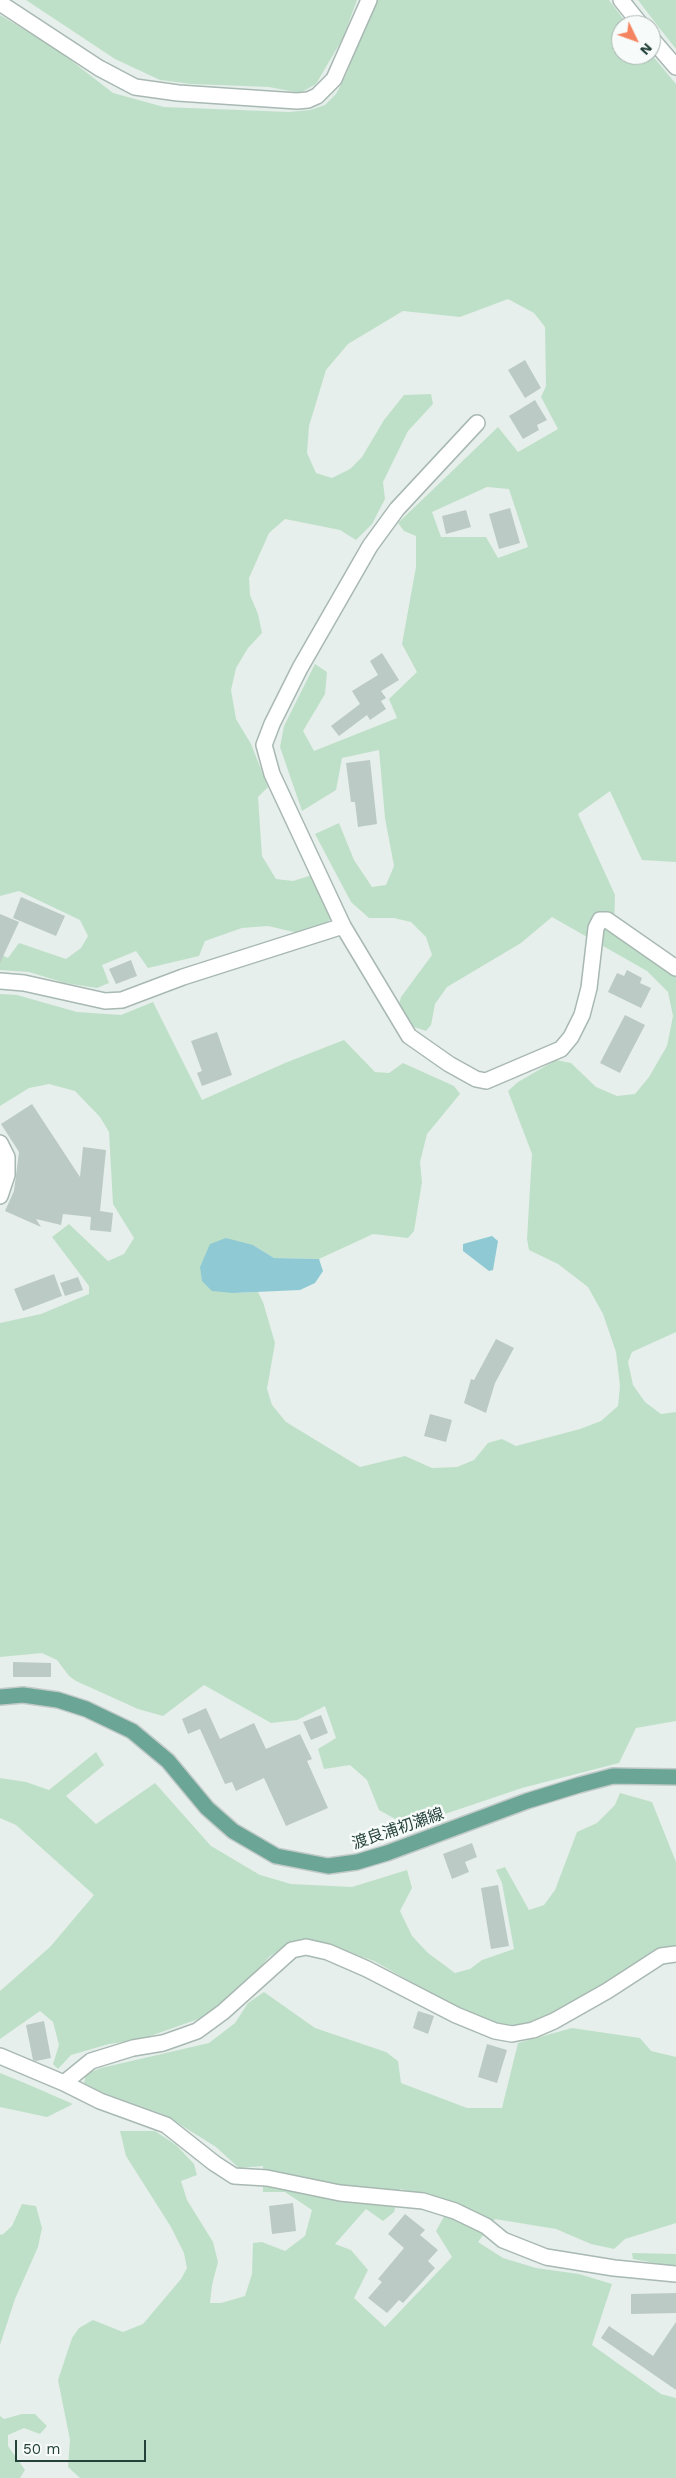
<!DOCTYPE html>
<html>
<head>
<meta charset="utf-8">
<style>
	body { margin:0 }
	#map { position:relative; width:676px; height:2478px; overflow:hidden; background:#e6efeb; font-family:"Work Sans",sans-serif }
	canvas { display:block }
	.north { position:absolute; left:611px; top:15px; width:50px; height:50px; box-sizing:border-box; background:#f7fbf9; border:1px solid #a3b1ad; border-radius:50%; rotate:132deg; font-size:14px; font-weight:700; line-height:20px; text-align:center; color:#24423a }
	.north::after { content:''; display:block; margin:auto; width:18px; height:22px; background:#f4845f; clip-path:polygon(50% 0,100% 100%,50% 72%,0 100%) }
	.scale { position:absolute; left:15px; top:2440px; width:131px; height:22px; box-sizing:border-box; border:2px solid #24423a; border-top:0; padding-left:6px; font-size:15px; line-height:18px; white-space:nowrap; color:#24423a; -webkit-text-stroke:4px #f7fbf9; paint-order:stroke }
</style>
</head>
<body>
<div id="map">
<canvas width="676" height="2478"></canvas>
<div class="north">N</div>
<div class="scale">50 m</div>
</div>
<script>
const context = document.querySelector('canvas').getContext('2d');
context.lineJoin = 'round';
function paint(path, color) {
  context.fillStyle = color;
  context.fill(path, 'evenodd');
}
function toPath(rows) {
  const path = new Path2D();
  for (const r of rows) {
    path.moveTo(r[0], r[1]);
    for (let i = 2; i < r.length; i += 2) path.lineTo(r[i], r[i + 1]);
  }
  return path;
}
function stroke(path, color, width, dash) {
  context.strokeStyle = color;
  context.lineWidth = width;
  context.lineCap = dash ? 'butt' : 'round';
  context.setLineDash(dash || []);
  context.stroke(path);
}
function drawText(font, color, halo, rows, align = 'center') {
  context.font = font + ' "Work Sans","Noto Sans JP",sans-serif';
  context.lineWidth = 5;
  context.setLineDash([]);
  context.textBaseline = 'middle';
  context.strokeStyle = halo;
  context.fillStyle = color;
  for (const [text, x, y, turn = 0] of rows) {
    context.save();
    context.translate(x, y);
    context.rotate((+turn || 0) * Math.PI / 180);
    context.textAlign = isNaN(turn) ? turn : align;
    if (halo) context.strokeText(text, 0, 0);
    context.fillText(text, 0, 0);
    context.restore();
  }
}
paint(toPath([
	[26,0,357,0,343,38,316,84,300,93,269,87,191,84,160,80,115,59],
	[376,0,609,0,628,25,621,25,621,55,651,54,676,84,676,862,642,860,610,791,578,814,615,895,614,931,676,976,676,1332,632,1352,628,1362,633,1385,645,1402,661,1414,676,1412,676,1721,636,1728,619,1763,522,1788,436,1817,397,1820,379,1810,367,1780,350,1765,324,1769,318,1749,336,1738,325,1706,297,1720,271,1723,204,1685,163,1716,138,1709,76,1681,69,1676,57,1660,42,1653,0,1657,0,1323,41,1314,89,1294,89,1286,52,1237,69,1224,108,1261,124,1254,134,1238,113,1204,109,1132,100,1117,75,1091,49,1084,29,1088,0,1106,0,994,17,995,77,1012,121,1015,153,1002,202,1100,285,1063,344,1040,375,1072,389,1073,403,1063,454,1086,460,1094,427,1134,420,1162,422,1182,414,1231,408,1238,373,1234,319,1259,274,1258,253,1245,233,1293,258,1292,263,1302,275,1343,267,1389,272,1405,286,1422,360,1467,405,1456,432,1468,457,1467,474,1460,488,1443,502,1439,516,1446,580,1429,601,1421,618,1406,620,1386,616,1352,603,1314,588,1287,558,1264,529,1250,527,1239,532,1154,508,1091,518,1082,556,1060,571,1063,596,1087,617,1096,635,1094,649,1077,667,1046,673,1016,668,992,647,971,552,917,521,943,447,987,435,1004,431,1025,426,1031,414,1027,399,1004,401,997,432,955,426,937,411,922,394,918,369,918,351,902,315,834,339,823,354,860,372,887,386,885,394,866,385,818,379,750,342,758,336,790,302,811,280,747,284,726,315,664,327,672,325,694,303,731,314,751,397,718,389,699,417,672,402,644,416,567,416,536,404,531,398,523,498,427,518,452,558,429,541,397,546,386,545,327,534,313,508,299,460,317,403,311,348,344,326,370,309,426,307,453,316,473,332,478,350,469,362,457,384,420,404,395,431,394,433,404,408,431,383,482,385,499,372,524,356,540,340,530,285,519,269,533,249,578,250,595,258,614,262,633,248,648,236,668,231,690,236,719,251,744,268,787,258,797,262,856,276,879,293,881,312,875,333,918,315,930,294,932,268,926,242,928,205,941,199,956,148,968,136,951,102,965,109,983,97,988,65,983,29,972,0,970,0,954,8,958,19,943,66,959,81,948,88,936,80,920,19,891,0,896,0,15,55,48,113,93,164,107,289,112,310,110,325,105,336,94,346,75],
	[487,487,509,489,528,547,498,558,486,537,441,537,432,512],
	[638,0,676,0,676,49,657,25],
	[96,1752,104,1765,66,1796,96,1824,155,1783,211,1846,260,1875,291,1884,352,1887,407,1870,412,1888,400,1911,412,1936,428,1953,455,1973,470,1969,482,1960,514,1949,502,1883,496,1870,505,1867,529,1910,544,1905,555,1890,577,1832,597,1823,615,1805,620,1793,652,1802,676,1862,676,1947,651,1952,611,1982,567,2008,522,2029,502,2027,445,2001,374,1961,319,1942,288,1944,269,1957,247,1983,204,2017,139,2040,109,2044,71,2055,58,2069,53,2064,59,2045,53,2022,40,2011,0,2039,0,1991,50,1947,94,1895,16,1825,0,1818,0,1778,26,1782,49,1790],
	[264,1992,315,2028,386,2052,398,2061,401,2083,467,2108,502,2108,518,2043,572,2028,640,2038,651,2051,676,2057,676,2223,625,2239,614,2249,591,2244,556,2229,495,2219,478,2242,503,2258,536,2268,579,2274,612,2284,592,2345,661,2394,676,2398,676,2478,80,2478,68,2467,70,2440,58,2380,72,2338,79,2328,93,2320,123,2332,143,2324,181,2279,187,2268,184,2253,171,2227,126,2156,120,2131,155,2131,176,2145,194,2164,197,2175,181,2181,187,2200,213,2242,218,2262,212,2285,210,2303,221,2303,245,2296,252,2274,253,2243,262,2242,285,2251,305,2236,312,2210,285,2192,263,2192,263,2166,239,2168,216,2147,165,2115,99,2091,84,2083,86,2074,101,2068,209,2043,235,2023,248,2003],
	[400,2189,424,2194,451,2204,436,2231,452,2257,385,2327,354,2298,368,2270,351,2250,335,2244,366,2209,383,2221,394,2212],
	[0,2073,27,2084,73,2104,47,2117,0,2107],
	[22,2204,36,2206,42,2228,38,2247,15,2299,0,2345,0,2234,2,2235,12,2226],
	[632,2253,676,2254,676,2267,633,2259],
	[22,2414,35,2414,47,2426,40,2434,24,2428,8,2435,8,2446,25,2470,20,2478,0,2478,0,2416,4,2419]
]), '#bfe0c8');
paint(toPath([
	[492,1236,498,1241,493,1270,489,1271,463,1251,463,1244],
	[226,1238,253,1245,274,1258,319,1259,323,1271,315,1283,300,1290,233,1293,212,1291,202,1281,200,1267,210,1244]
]), '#8ec9d4');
paint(toPath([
	[525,360,541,388,525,398,508,370],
	[535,400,547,420,537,425,539,430,523,439,509,416],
	[510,508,520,543,499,549,489,514],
	[466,510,471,527,446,534,442,516],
	[382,653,399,680,381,691,386,698,381,701,386,709,370,720,367,715,339,736,331,726,360,704,352,691,378,675,370,661],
	[370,760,377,824,358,827,355,802,351,802,346,763],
	[21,897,65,916,56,936,13,918],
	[0,914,19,922,0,963],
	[131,960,137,976,116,984,109,969],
	[627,970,642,978,640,983,651,988,641,1008,608,992,617,973,624,976],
	[625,1015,645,1025,620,1073,600,1063],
	[217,1032,232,1075,202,1086,197,1073,202,1071,191,1041],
	[32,1104,80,1177,83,1147,106,1150,100,1211,113,1213,111,1232,90,1230,91,1217,63,1214,61,1225,36,1219,41,1227,5,1211,14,1191,19,1152,1,1124],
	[54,1274,62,1296,23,1311,14,1289],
	[78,1277,83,1290,65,1296,60,1283],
	[496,1339,514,1348,495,1383,486,1413,464,1403,471,1379,474,1380],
	[430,1414,452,1420,446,1442,424,1436],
	[13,1662,51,1663,51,1677,13,1677],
	[206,1708,220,1739,254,1723,266,1749,300,1734,312,1759,307,1761,328,1808,286,1826,264,1778,236,1791,232,1782,225,1784,200,1729,188,1734,182,1719],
	[321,1715,328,1733,311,1740,303,1722],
	[472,1843,477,1857,465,1862,469,1872,452,1879,443,1854],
	[498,1885,509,1946,491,1949,481,1888],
	[418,2011,434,2016,428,2034,413,2028],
	[44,2021,51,2058,36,2061,33,2060,26,2025],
	[487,2044,507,2050,497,2083,478,2077],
	[293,2203,296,2231,272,2234,269,2206],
	[405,2214,425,2230,420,2235,438,2250,428,2261,435,2268,403,2303,399,2300,387,2313,368,2298,382,2282,378,2279,404,2248,388,2234],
	[676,2293,676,2313,631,2314,631,2294],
	[676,2322,676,2390,601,2338,609,2326,653,2356]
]), '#bbcac4');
const minor = toPath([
	[621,0,641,25],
	[0,3,99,68,135,87,178,93,297,101,308,100,317,96,334,79,369,0],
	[651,38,676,67],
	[343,926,409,1036,449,1064,476,1079,486,1081,561,1049,571,1037,582,1015,589,988,596,928,600,920,607,920,676,968],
	[0,981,24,983,105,1001,122,1000,183,977,343,926,272,774,264,745,272,724,300,668,370,546,397,509,477,423],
	[0,1143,7,1157,7,1175,0,1196],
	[0,2056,64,2083,100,2101,166,2125,214,2163,234,2176,267,2178,340,2193,423,2201,455,2211,486,2226,503,2240,546,2257,614,2268,676,2274],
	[64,2083,91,2061,133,2048,163,2043,197,2031,223,2012,292,1950,306,1947,328,1952,367,1969,456,2015,495,2031,512,2034,533,2030,554,2021,607,1991,661,1956,676,1954]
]);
const major = toPath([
	[0,1697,23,1695,58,1700,86,1709,132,1731,168,1761,207,1808,233,1831,276,1856,328,1866,357,1862,387,1853,527,1801,579,1785,613,1776,676,1777]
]);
stroke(minor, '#a8b8b2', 18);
stroke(major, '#c2cac8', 18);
stroke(minor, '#fff', 15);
stroke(major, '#6aa596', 15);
drawText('16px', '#24423a', '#f7fbf9', [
	["渡良浦初瀬線",398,1829,-19]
]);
</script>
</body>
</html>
